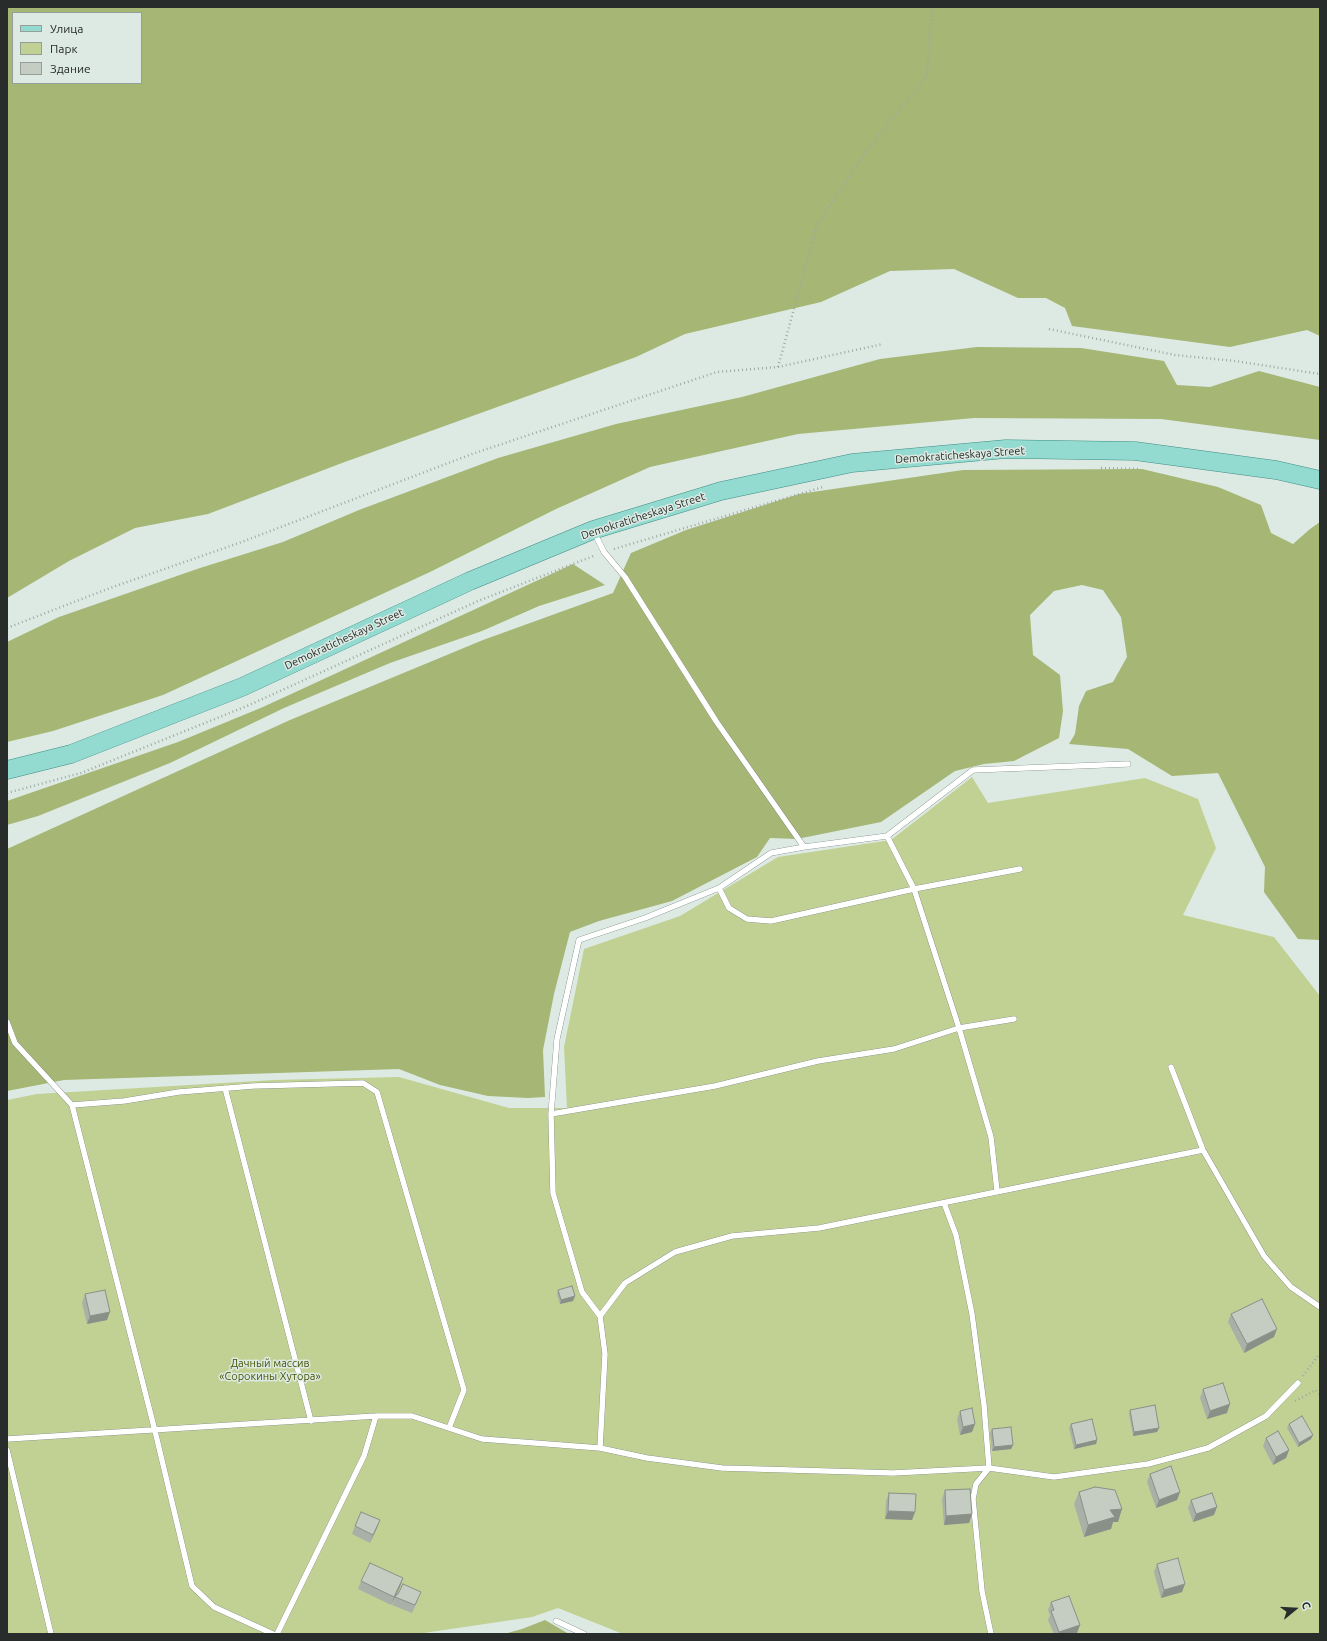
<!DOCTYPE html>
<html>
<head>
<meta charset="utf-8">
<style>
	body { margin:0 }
	#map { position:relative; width:1327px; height:1641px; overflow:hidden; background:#ddeae3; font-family:Ubuntu,sans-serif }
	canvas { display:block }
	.frame { position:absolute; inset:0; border:8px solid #282c2a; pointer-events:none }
	.legend { position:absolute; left:12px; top:12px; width:130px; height:72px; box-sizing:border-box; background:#ddeae3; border:1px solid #959e99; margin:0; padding:5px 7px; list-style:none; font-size:12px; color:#282c2a }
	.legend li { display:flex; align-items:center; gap:8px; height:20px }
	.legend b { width:20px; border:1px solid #959e99 }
	.north { position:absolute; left:1275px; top:1589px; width:40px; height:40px; -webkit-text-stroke:3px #ddeae3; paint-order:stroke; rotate:72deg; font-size:11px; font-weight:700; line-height:16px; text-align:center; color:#282c2a }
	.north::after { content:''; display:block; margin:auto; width:14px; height:18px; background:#282c2a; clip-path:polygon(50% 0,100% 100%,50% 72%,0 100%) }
</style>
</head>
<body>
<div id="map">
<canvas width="1327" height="1641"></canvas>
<div class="frame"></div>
<ul class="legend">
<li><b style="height:5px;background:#93dad1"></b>Улица</li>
<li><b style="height:11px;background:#c1d193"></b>Парк</li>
<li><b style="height:11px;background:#c5cdc3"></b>Здание</li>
</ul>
<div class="north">С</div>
</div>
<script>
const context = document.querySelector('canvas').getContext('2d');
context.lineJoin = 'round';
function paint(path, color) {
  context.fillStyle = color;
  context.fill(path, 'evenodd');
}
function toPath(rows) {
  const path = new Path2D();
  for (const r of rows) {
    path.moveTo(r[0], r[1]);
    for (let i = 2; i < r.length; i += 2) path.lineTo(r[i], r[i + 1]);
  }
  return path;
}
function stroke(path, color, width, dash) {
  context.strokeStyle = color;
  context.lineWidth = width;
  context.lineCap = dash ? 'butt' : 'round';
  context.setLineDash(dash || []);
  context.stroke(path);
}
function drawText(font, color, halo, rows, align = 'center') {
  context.font = font + ' Ubuntu,sans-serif';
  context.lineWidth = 3;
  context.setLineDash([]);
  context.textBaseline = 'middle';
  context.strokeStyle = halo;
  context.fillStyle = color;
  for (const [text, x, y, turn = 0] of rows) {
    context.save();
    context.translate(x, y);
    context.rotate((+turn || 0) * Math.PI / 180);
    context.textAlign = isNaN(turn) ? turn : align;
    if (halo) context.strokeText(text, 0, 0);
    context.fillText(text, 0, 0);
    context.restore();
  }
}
paint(toPath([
	[972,777,988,803,1145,778,1198,799,1216,848,1183,915,1274,937,1320,996,1320,1634,623,1634,558,1608,532,1617,417,1634,7,1634,7,1100,37,1094,88,1091,274,1080,399,1077,509,1108,567,1108,564,1047,584,949,680,916,778,857,891,840]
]), '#c1d193');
paint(toPath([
	[7,7,1320,7,1320,336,1307,330,1230,347,1072,326,1065,308,1046,298,1018,298,954,269,890,271,821,302,685,334,636,357,342,463,208,514,135,528,69,561,7,598],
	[13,13,141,13,141,83,13,83],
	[977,347,1081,348,1164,361,1177,385,1210,387,1259,371,1320,387,1320,440,1161,419,974,418,798,434,650,467,556,509,430,572,163,695,53,731,7,742,7,642,59,617,200,568,283,542,359,510,498,458,616,424,742,397,880,359],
	[1142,469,1218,487,1261,505,1271,533,1293,544,1310,529,1320,522,1320,622,1319,624,1320,626,1320,940,1298,939,1264,892,1265,867,1218,773,1172,776,1128,749,1069,744,1075,734,1079,706,1086,691,1113,682,1127,657,1121,617,1103,590,1082,585,1054,591,1030,615,1033,655,1060,675,1063,711,1059,738,1014,761,984,764,955,771,881,822,797,839,770,838,757,857,672,901,599,921,570,932,554,994,543,1050,545,1097,528,1098,488,1096,440,1085,399,1069,64,1080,7,1091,7,849,290,720,483,640,613,593,631,553,686,530,799,494,963,470],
	[573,564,605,585,539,606,482,631,390,663,284,708,170,763,38,816,7,825,7,801,178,742,263,707],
	[545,1620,569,1634,504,1634,522,1629]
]), '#a5b675');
const lane = toPath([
	[594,532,604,552,625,577,716,721,804,847,771,853,719,888],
	[887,836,914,889,959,1028,991,1137,997,1191],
	[804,847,887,836,973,770,1128,764],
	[7,1022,15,1043,72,1105,124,1101,179,1092,253,1086,363,1083,377,1092,464,1390,449,1428],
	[1171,1067,1203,1150,1264,1256,1291,1287,1320,1307],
	[225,1088,311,1421],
	[72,1105,155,1431,192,1586,214,1607,273,1634],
	[551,1114,557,1039,579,940,645,918,719,888,729,908,747,919,771,921,914,889,1020,869],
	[944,1203,956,1235,972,1314,984,1405,989,1468,976,1484,973,1499,982,1591,991,1634],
	[600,1316,582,1292,553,1193,551,1114,715,1086,818,1061,894,1049,959,1028,1014,1019],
	[7,1439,376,1416,412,1416,482,1439,600,1448,647,1458,722,1468,893,1473,989,1468,1054,1477,1148,1464,1208,1448,1266,1416,1298,1383],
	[600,1448,605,1354,600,1316,625,1283,675,1252,732,1236,819,1228,1203,1150],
	[7,1450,51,1634],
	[556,1621,584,1634],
	[277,1634,364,1456,376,1416]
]);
const primary = toPath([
	[7,770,71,754,242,687,470,581,593,530,721,491,852,463,1006,449,1135,451,1276,470,1320,480]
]);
stroke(lane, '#6a7670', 6);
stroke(primary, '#3f8d83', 19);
stroke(toPath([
	[1049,329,1175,355,1235,361,1320,374],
	[778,367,817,225,868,149,927,75,932,7],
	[1101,468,1138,469],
	[614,549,823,487],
	[7,628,110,588,239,543,472,454,717,372,778,367,883,344],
	[7,793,81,773,247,706,478,601,596,555],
	[1303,1376,1320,1353],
	[1295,1401,1316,1390,1320,1395],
	[544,1634,550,1627]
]), '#9fa9a4', 2.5, [1, 3]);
stroke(lane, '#fff', 5.5);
stroke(primary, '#93dad1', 18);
paint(toPath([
	[558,1290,575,1296,573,1301,560,1304,557,1294],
	[85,1294,107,1320,87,1324,82,1303],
	[1231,1314,1274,1337,1244,1353,1228,1322],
	[1203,1389,1227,1413,1207,1419,1200,1398],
	[1130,1410,1159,1428,1157,1432,1133,1436,1129,1414],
	[960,1411,975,1424,972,1432,960,1435,957,1419],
	[1071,1424,1097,1440,1096,1444,1074,1449,1069,1428],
	[1289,1424,1313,1435,1311,1439,1298,1447,1287,1428],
	[992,1429,1013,1445,1011,1449,992,1451,990,1433],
	[1266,1438,1289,1450,1286,1458,1273,1465,1263,1446],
	[1150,1474,1180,1492,1177,1500,1156,1508,1147,1482],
	[945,1490,972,1514,969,1523,944,1525,942,1499],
	[1079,1492,1118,1522,1113,1522,1111,1529,1084,1537,1074,1504],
	[889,1493,915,1512,912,1520,885,1519,886,1501],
	[1191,1500,1214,1515,1193,1522,1188,1508],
	[380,1520,370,1543,352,1534,355,1526],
	[1157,1564,1182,1592,1161,1598,1154,1572],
	[403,1578,400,1587,391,1605,358,1589,361,1581],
	[398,1594,418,1600,412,1613,392,1605,395,1597],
	[1051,1602,1077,1633,1074,1634,1054,1634,1048,1620,1050,1615,1048,1610]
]), '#a9b0a8');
paint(toPath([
	[575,1296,573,1301,560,1304,561,1300],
	[110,1312,107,1320,87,1324,90,1316],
	[1277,1329,1274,1337,1244,1353,1247,1344],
	[1230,1404,1227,1413,1207,1419,1210,1411],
	[975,1424,972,1432,960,1435,963,1427],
	[1159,1428,1157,1432,1133,1436,1134,1432],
	[1313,1435,1311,1439,1298,1447,1299,1443],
	[1097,1440,1096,1444,1074,1449,1076,1445],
	[1013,1445,1011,1449,992,1451,994,1447],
	[1289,1450,1286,1458,1273,1465,1276,1457],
	[1180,1492,1177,1500,1156,1508,1159,1500],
	[1217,1507,1214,1515,1193,1522,1196,1514],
	[1122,1509,1118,1522,1113,1522,1111,1529,1084,1537,1088,1525,1110,1510],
	[888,1511,915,1512,912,1520,885,1519],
	[972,1514,969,1523,944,1525,946,1516],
	[380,1520,377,1528,370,1543,373,1535],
	[403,1578,400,1587,391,1605,394,1597],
	[1185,1584,1182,1592,1161,1598,1164,1590],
	[1080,1625,1077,1633,1074,1634,1058,1634,1059,1632]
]), '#8a9088');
const building = toPath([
	[572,1286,575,1296,561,1300,558,1290,572,1286],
	[105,1290,110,1312,90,1316,85,1294,105,1290],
	[1262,1299,1277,1329,1247,1344,1231,1314,1262,1299],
	[1223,1383,1230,1404,1210,1411,1203,1389,1223,1383],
	[1155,1405,1159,1428,1134,1432,1130,1410,1155,1405],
	[972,1408,975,1424,963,1427,960,1411,972,1408],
	[1302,1416,1313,1435,1299,1443,1289,1424,1302,1416],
	[1092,1419,1097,1440,1076,1445,1071,1424,1092,1419],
	[1011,1427,1013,1445,994,1447,992,1429,1011,1427],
	[1278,1431,1289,1450,1276,1457,1266,1438,1278,1431],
	[1171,1466,1180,1492,1159,1500,1150,1474,1171,1466],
	[1095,1487,1115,1490,1122,1509,1110,1510,1115,1517,1088,1525,1079,1492,1095,1487],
	[970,1489,972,1514,946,1516,945,1490,970,1489],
	[889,1493,916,1494,915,1512,888,1511,889,1493],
	[1212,1493,1217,1507,1196,1514,1191,1500,1212,1493],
	[361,1512,380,1520,373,1535,355,1526,361,1512],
	[1178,1558,1185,1584,1164,1590,1157,1564,1178,1558],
	[370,1563,403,1578,394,1597,361,1581,370,1563],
	[403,1584,421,1592,415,1605,395,1597,397,1594,398,1594,403,1584],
	[1069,1596,1080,1625,1059,1632,1051,1611,1054,1610,1051,1602,1069,1596]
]);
paint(building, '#c5cdc3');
stroke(building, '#8a9088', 1);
drawText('11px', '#282c2a', '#ddeae3', [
	["Demokraticheskaya Street",960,455,-4],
	["Demokraticheskaya Street",643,516,-18],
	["Demokraticheskaya Street",344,639,-25]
]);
drawText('11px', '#465406', '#ddeae3', [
	["Дачный массив",270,1363],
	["«Сорокины Хутора»",270,1376]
]);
</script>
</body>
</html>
